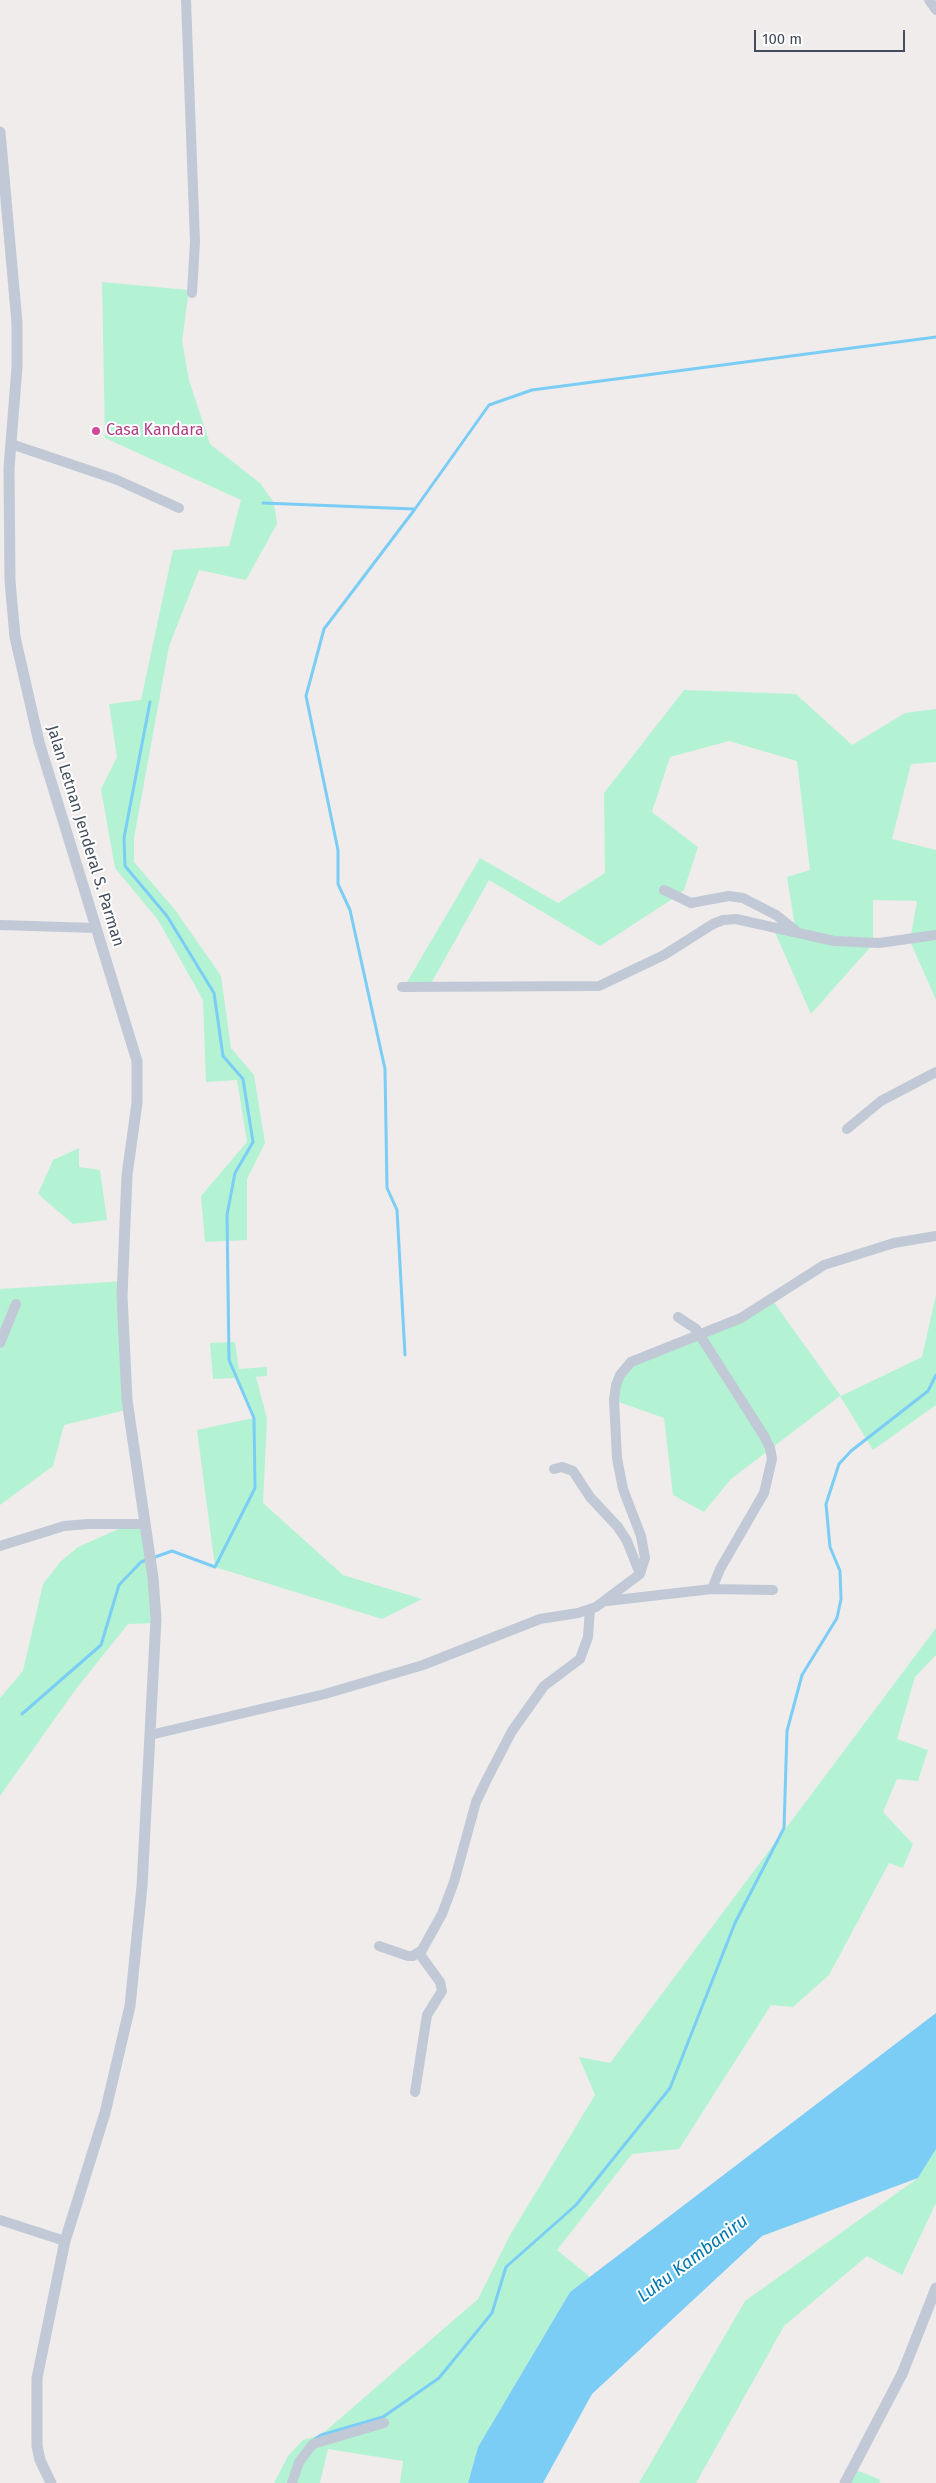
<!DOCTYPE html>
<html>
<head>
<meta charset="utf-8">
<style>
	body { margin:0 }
	#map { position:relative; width:936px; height:2483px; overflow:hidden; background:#efeceb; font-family:"Fira Sans",sans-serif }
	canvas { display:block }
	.scale { position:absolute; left:754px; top:30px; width:151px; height:22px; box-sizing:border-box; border:2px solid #424c5b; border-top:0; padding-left:6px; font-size:15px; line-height:18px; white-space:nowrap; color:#424c5b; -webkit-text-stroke:4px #fff; paint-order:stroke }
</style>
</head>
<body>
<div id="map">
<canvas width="936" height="2483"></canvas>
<div class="scale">100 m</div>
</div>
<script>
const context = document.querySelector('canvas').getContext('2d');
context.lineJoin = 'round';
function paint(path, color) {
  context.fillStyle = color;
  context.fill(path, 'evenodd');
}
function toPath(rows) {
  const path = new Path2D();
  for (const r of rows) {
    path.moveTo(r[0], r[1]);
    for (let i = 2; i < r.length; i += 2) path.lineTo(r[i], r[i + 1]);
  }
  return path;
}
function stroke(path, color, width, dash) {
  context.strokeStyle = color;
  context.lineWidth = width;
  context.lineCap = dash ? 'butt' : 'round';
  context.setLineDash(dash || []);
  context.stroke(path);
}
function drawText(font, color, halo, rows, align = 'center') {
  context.font = font + ' "Fira Sans",sans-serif';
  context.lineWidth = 4;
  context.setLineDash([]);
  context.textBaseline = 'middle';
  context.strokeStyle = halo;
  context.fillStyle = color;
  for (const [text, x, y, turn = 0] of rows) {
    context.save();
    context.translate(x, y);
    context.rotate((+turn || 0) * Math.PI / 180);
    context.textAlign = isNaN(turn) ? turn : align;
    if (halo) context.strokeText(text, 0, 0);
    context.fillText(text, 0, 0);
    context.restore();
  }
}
paint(toPath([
	[102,282,189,290,182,341,189,380,210,444,260,483,274,503,277,524,246,580,199,570,169,646,134,838,134,862,176,911,221,976,231,1048,254,1075,265,1143,247,1179,247,1240,205,1242,201,1196,247,1142,237,1080,206,1082,203,1000,158,920,115,868,101,789,117,757,109,704,141,700,173,550,229,546,241,500,105,438],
	[684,690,796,694,852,745,905,713,936,709,936,762,911,764,892,839,936,850,936,1000,910,941,917,901,873,900,873,944,811,1014,773,928,796,933,787,877,810,870,797,761,729,741,670,757,652,812,698,847,684,890,677,896,600,946,489,880,429,987,404,987,480,858,558,903,605,873,604,793],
	[79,1148,79,1167,100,1170,107,1220,73,1224,38,1194,53,1160],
	[125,1281,130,1409,64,1425,53,1466,0,1505,0,1289],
	[936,1295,936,1405,873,1450,840,1396,731,1479,704,1512,673,1495,664,1418,616,1401,617,1388,635,1363,773,1301,841,1396,922,1357],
	[235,1342,239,1369,267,1367,267,1376,256,1377,267,1419,263,1503,343,1575,422,1599,382,1619,215,1567,197,1430,253,1418,235,1378,213,1379,210,1343],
	[146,1525,159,1623,128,1624,76,1689,0,1796,0,1698,23,1671,43,1584,60,1562,78,1547,125,1526],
	[936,1628,936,1655,915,1677,897,1739,928,1750,918,1781,897,1779,883,1812,913,1844,903,1868,889,1863,829,1975,793,2007,771,2005,679,2149,632,2154,557,2250,590,2277,570,2292,478,2447,468,2483,400,2483,403,2461,328,2449,320,2483,274,2483,288,2456,303,2440,321,2435,478,2299,510,2235,595,2095,579,2057,610,2063],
	[936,2149,936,2203,902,2275,867,2256,784,2326,696,2483,639,2483,745,2301,918,2178],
	[856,2470,881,2480,879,2483,850,2483]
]), '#b3f3d4');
paint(toPath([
	[936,2013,936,2149,918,2178,762,2236,592,2394,543,2483,468,2483,478,2447,570,2292]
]), '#7bcdf5');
stroke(toPath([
	[263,503,414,509],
	[405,1355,397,1210,387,1188,385,1069,350,910,338,884,338,850,306,696,324,629,415,509,489,405,532,390,936,337],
	[22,1714,101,1645,119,1585,141,1562,172,1551,215,1567,255,1488,254,1418,229,1360,227,1215,235,1173,253,1142,243,1079,223,1056,214,993,167,916,125,866,124,838,150,702],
	[315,2439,321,2435,383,2417,439,2378,492,2313,506,2267,576,2205,670,2088,735,1923,784,1828,787,1731,802,1675,837,1618,841,1599,840,1571,830,1547,826,1504,839,1464,851,1451,928,1391,936,1375]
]), '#7bcdf5', 3);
stroke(toPath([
	[186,0,195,242,192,293],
	[929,0,936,10],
	[11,444,115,479,179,508],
	[664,890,691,903,729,896,743,898,776,915,796,931],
	[0,925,95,928],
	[402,987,599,986,664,955,713,924,723,920,736,919,834,941,879,943,936,935],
	[847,1129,881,1101,936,1072],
	[678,1317,696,1329,764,1436,770,1448,772,1459,764,1493,720,1569,712,1589],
	[0,1343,16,1304],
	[554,1469,562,1467,573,1471,590,1497,618,1527,627,1541,640,1574],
	[0,1546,64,1526,88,1524,144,1524],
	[607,1601,712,1589,773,1590],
	[150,1735,325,1694,423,1665,540,1619,578,1613,596,1607,640,1574,645,1558,641,1536,623,1489,617,1458,614,1400,616,1385,620,1375,631,1362,741,1318,824,1265,894,1243,936,1236],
	[379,1946,408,1956,413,1956,422,1950,442,1914,454,1882,476,1802,487,1779,512,1731,544,1686,580,1659,588,1637,590,1609],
	[415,2092,427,2015,442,1991,440,1982,419,1953],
	[0,2220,65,2241],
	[292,2483,299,2462,313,2444,384,2423]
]), '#c0c9d5', 10);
stroke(toPath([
	[0,132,17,323,17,367,9,468,10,581,15,637,39,742,137,1061,137,1103,127,1175,122,1296,127,1400,153,1578,156,1619,142,1886,130,2006,105,2113,65,2241,37,2378,37,2446,40,2460,51,2483],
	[845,2483,902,2374,936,2288]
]), '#c0c9d5', 11);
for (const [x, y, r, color] of [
	[96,431,5,"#d1479c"]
]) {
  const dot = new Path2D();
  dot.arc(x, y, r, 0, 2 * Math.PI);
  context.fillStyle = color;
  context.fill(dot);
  stroke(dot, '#fff', 2);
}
drawText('16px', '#b23c85', '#fff', [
	["Casa Kandara",106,431]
], 'left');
drawText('16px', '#424c5b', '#fff', [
	["Jalan Letnan Jenderal S. Parman",85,836,73]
]);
drawText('italic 18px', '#0076b0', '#fff', [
	["Luku Kambaniru",693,2259,-37]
]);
</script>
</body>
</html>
